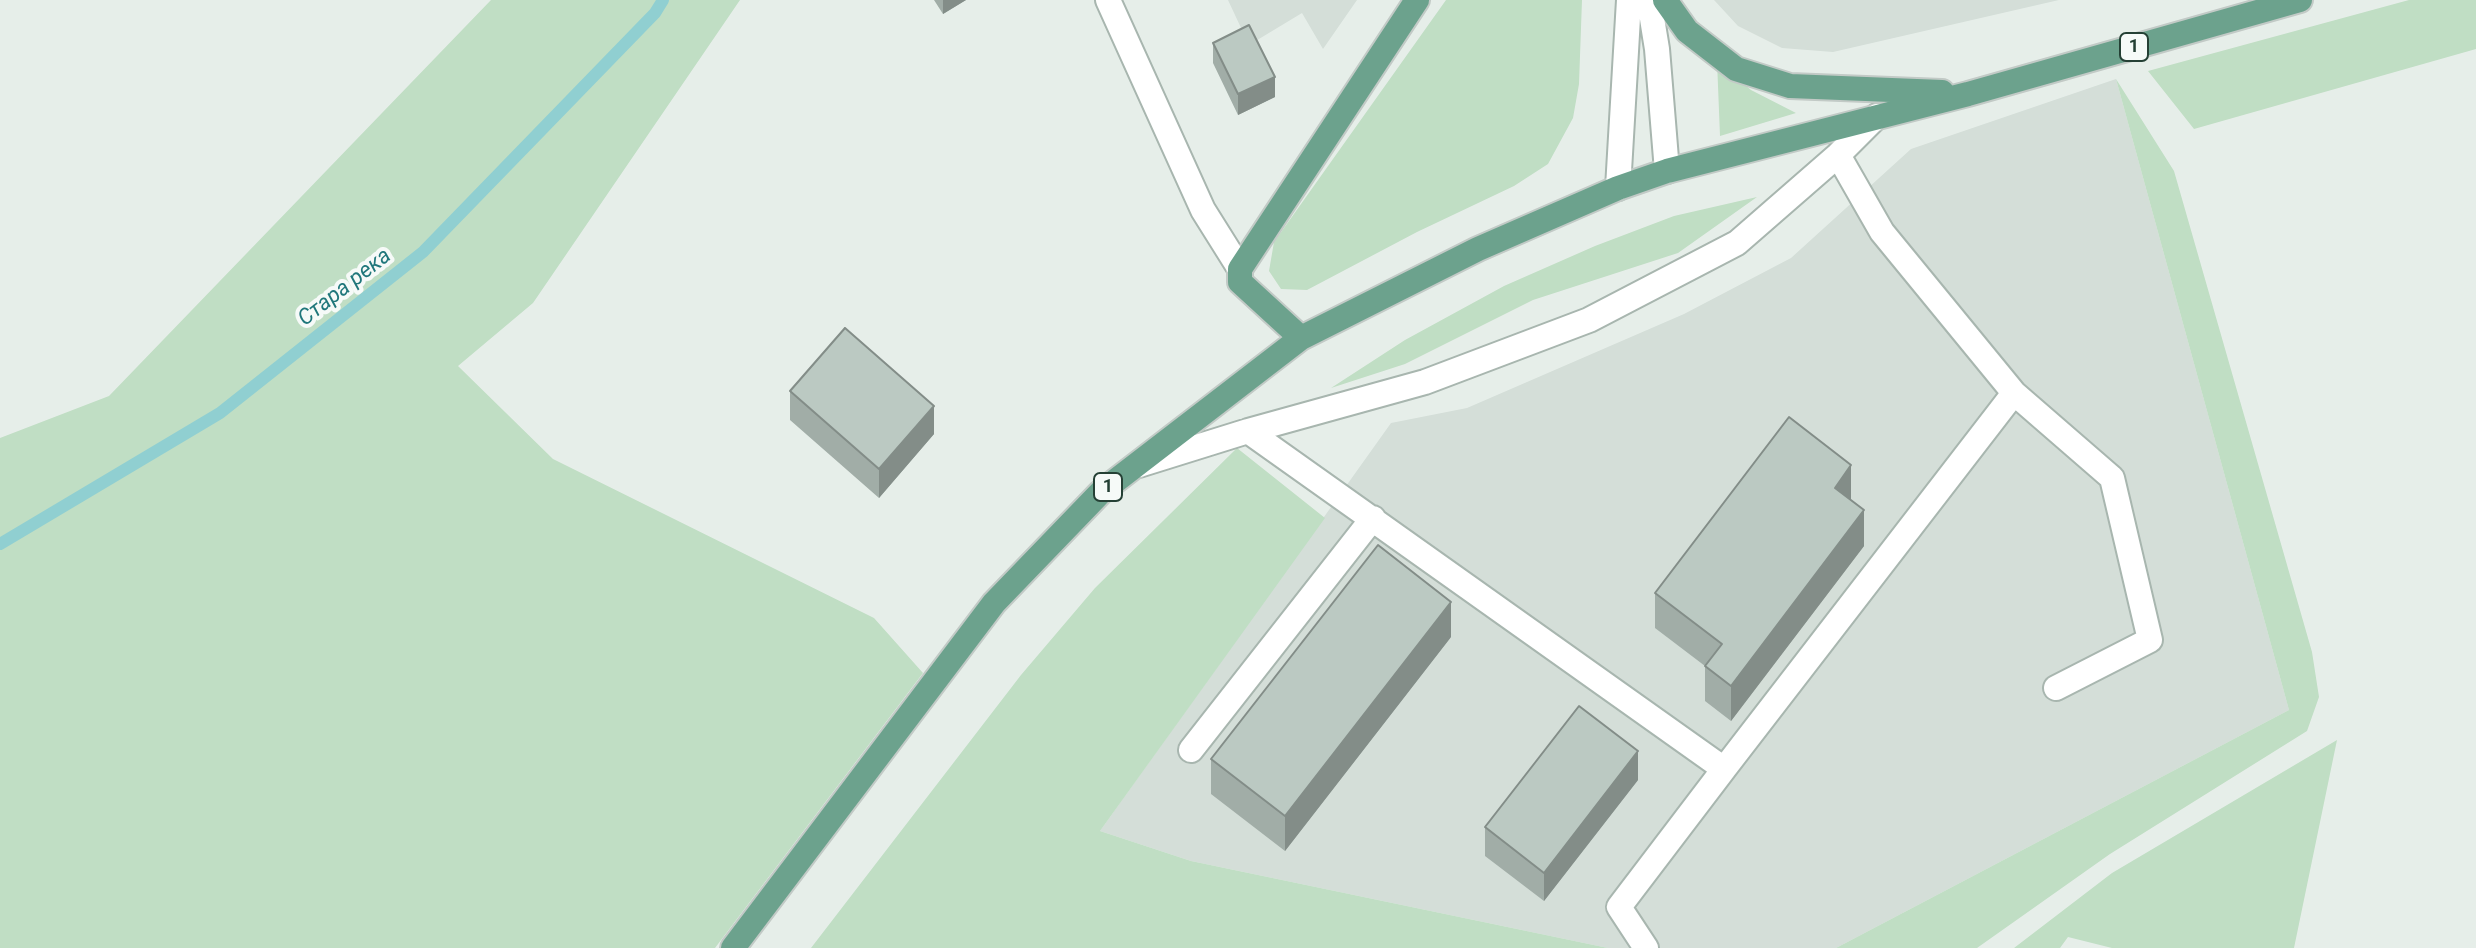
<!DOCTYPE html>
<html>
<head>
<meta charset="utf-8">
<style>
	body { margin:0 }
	canvas { display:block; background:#e6eee9 }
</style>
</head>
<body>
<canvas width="2476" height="948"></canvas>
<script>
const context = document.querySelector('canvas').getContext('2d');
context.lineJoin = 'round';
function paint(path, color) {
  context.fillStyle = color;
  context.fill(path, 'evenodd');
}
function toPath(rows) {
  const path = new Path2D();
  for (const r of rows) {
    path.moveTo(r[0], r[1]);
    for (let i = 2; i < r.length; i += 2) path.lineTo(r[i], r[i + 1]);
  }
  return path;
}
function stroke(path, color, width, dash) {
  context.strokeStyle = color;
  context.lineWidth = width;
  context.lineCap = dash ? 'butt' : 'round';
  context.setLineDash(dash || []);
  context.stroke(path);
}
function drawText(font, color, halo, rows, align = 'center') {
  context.font = font + ' Roboto,sans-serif';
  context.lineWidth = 8;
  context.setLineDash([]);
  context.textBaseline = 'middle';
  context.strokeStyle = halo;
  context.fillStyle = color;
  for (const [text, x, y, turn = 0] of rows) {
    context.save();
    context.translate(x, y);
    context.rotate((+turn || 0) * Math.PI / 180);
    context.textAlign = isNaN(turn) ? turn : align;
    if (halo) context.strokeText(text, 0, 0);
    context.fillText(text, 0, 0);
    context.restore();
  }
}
paint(toPath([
	[1228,0,1357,0,1323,49,1302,13,1249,45],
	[1714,0,2059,0,1833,52,1782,48,1738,26],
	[2116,79,2289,710,1836,948,1608,948,1191,861,1100,831,1391,423,1467,408,1684,314,1791,258,1911,149]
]), '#d4ded8');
paint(toPath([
	[491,0,740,0,533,303,458,366,553,459,874,618,923,673,715,948,0,948,0,438,109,396],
	[1446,0,1582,0,1579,84,1573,118,1548,164,1514,186,1417,232,1307,290,1281,289,1269,271,1274,242],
	[2409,0,2476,0,2476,49,2194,129,2148,71],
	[1717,61,1751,90,1796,113,1720,136],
	[2116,79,2174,171,2312,652,2319,697,2307,731,2110,854,1977,948,1836,948,2289,710],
	[1757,197,1678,253,1533,300,1405,364,1331,388,1405,340,1504,286,1595,246,1674,216],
	[1237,448,1325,518,1100,831,1191,861,1608,948,811,948,1021,675,1095,588],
	[2337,740,2294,948,2112,948,2068,937,2060,948,2014,948,2112,873]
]), '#c0dec4');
stroke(toPath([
	[0,544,220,413,423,252,655,13,663,0]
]), '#90cfd1', 12);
const minor = toPath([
	[1108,0,1203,210,1240,269],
	[1649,0,1657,49,1667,171],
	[1838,155,1882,232,2014,393,2112,478,2150,640,2056,688],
	[1618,188,1629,0],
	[1248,431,1724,769,2014,393],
	[1139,465,1248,431,1425,382,1589,320,1737,243,1838,155,1877,116],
	[1191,750,1373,518],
	[1646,948,1619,907,1724,769]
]);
const major = toPath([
	[1665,0,1687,31,1736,69,1790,86,1942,92],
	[1301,338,1240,282,1240,269,1417,0],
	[733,948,994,603,1101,492,1301,338,1478,249,1618,188,1667,171,1968,94,2300,0]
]);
stroke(minor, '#a8b6af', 28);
stroke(major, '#c2cac6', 28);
stroke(minor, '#fff', 24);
stroke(major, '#6ca28d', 24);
paint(toPath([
	[934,0,966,0,943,14],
	[1213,43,1275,97,1238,115,1213,63],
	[790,391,934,434,879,498,790,420],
	[1851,501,1864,546,1731,721,1705,701,1705,666,1655,628,1655,593],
	[1451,637,1285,851,1211,794,1211,759],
	[1638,780,1544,901,1485,856,1485,827]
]), '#a1ada7');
paint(toPath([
	[943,0,966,0,943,14],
	[1275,77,1275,97,1238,115,1238,94],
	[934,406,934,434,879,498,879,469],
	[1851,465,1851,500,1835,488],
	[1864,510,1864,546,1731,721,1731,686],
	[1451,602,1451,637,1285,851,1285,816],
	[1638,751,1638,780,1544,901,1544,873]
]), '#838d88');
const building = toPath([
	[1249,25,1275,77,1238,94,1213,43,1249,25],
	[845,328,934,406,879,469,790,391,845,328],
	[1789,417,1851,465,1835,488,1864,510,1731,686,1705,666,1722,644,1655,593,1789,417],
	[1378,545,1451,602,1285,816,1211,759,1378,545],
	[1579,706,1638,751,1544,873,1485,827,1579,706]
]);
paint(building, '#bbc9c2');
stroke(building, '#838d88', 2);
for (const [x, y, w] of [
	[2134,47,28],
	[1108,487,28]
]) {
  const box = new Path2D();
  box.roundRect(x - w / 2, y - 14, w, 28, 6);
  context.fillStyle = '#f6faf8';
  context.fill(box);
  stroke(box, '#254035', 2);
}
drawText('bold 18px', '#254035', null, [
	["1",2134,47],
	["1",1108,487]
]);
drawText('italic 22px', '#20777b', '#f6faf8', [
	["Стара река",345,288,-38]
]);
</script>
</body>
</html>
